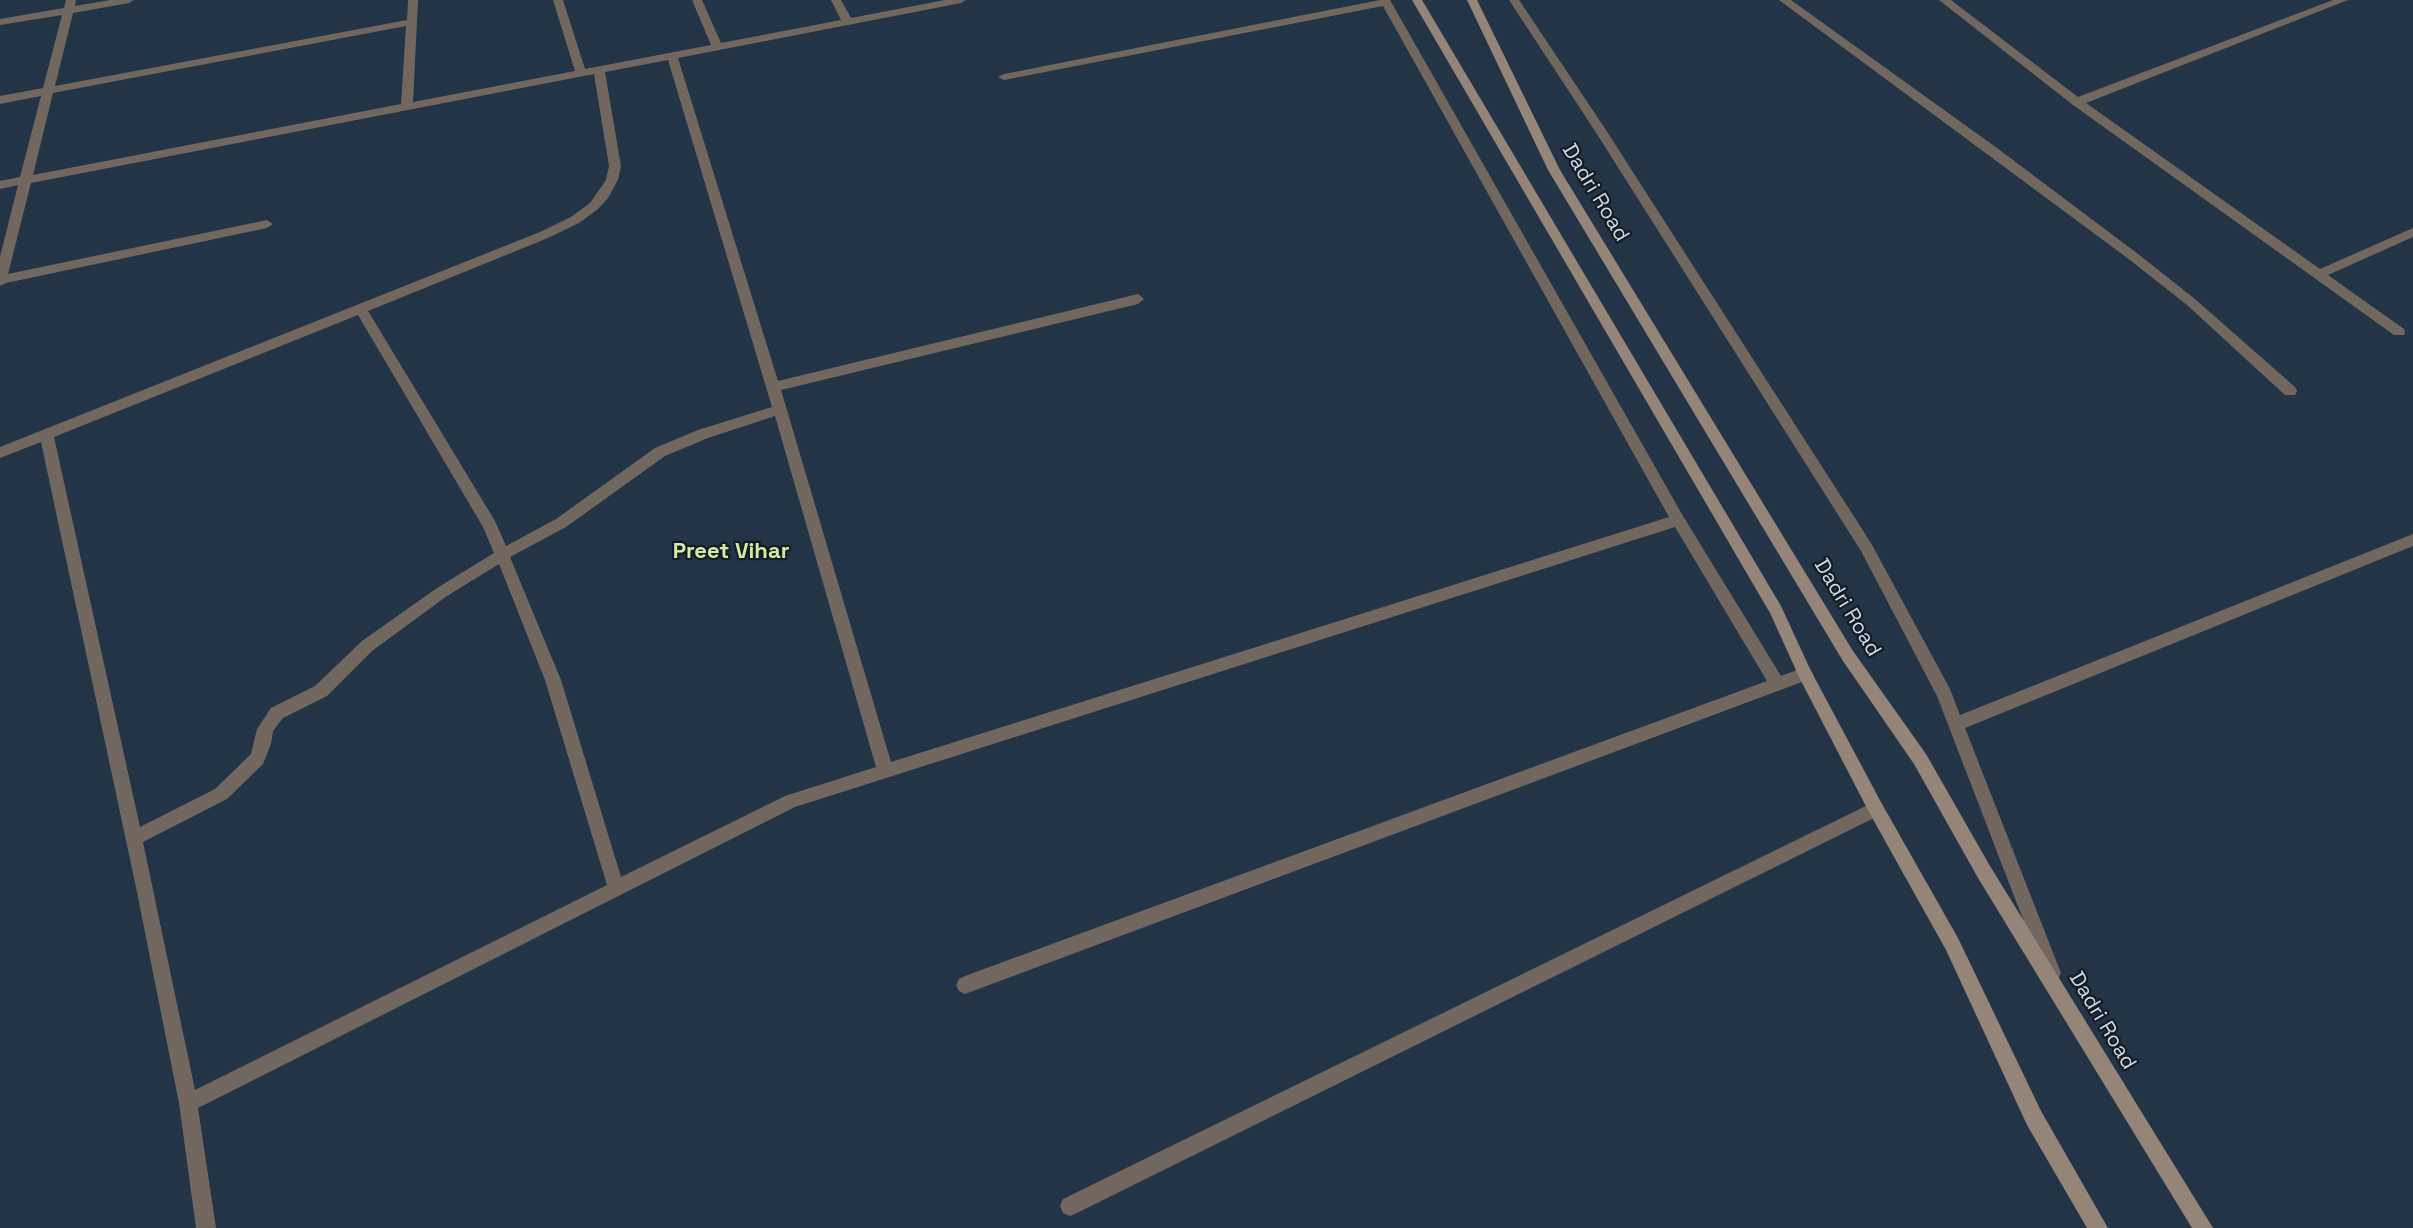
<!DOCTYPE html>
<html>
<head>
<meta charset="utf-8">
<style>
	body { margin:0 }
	canvas { display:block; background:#223445 }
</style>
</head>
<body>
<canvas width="2413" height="1228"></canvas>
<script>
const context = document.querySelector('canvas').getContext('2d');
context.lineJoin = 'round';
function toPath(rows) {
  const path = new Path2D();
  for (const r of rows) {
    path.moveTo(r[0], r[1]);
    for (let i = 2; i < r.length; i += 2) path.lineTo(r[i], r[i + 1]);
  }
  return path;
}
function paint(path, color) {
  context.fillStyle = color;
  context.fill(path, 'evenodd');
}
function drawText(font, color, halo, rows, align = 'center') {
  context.font = font + ' "Space Grotesk",sans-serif';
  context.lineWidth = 4.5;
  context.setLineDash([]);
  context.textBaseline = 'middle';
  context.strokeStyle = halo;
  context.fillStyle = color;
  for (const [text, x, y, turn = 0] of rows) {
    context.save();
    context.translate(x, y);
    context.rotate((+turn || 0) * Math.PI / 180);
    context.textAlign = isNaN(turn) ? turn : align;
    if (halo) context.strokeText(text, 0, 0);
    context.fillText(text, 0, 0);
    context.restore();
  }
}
paint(toPath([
	[66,0,76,0,75,6,110,0,134,0,129,3,73,13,55,86,407,20,408,0,418,0,413,102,575,71,553,0,563,0,585,69,711,45,692,0,702,0,721,43,841,20,831,0,841,0,851,18,945,0,966,0,961,3,678,58,778,381,1138,294,1144,299,1138,304,781,390,891,762,1669,517,1383,6,1004,80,998,77,1004,74,1380,0,1390,0,1683,516,1781,676,1805,667,1810,669,1813,674,1810,679,965,994,959,991,956,985,959,979,965,976,1767,681,1675,527,795,807,198,1108,216,1228,196,1228,179,1103,137,892,41,442,0,458,0,447,540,232,571,217,590,203,606,180,609,166,594,74,31,183,8,274,267,220,273,224,267,228,6,283,0,286,0,257,18,185,0,189,0,181,20,177,41,96,0,104,0,96,43,88,62,15,0,25,0,19,64,8,66,0],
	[406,26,401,104,33,175,53,93,406,26],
	[668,60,772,407,698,430,655,448,556,519,506,546,495,521,368,311,548,238,579,223,598,209,608,198,618,180,621,166,605,72,668,60],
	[358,315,483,527,494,553,437,588,362,641,315,686,271,708,257,729,251,754,215,789,140,827,54,437,358,315],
	[775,416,876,767,785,796,621,877,561,680,510,557,566,527,665,456,708,438,775,416],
	[499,564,545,680,607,885,195,1090,143,842,227,799,263,764,271,744,273,731,283,718,327,696,372,651,447,596,499,564],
	[1509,0,1519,0,1604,127,1871,543,1950,689,1960,715,2413,534,2413,546,1965,728,2061,973,2058,979,2052,982,2046,979,1937,696,1861,551,1595,131,1509,0],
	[1779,0,1791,0,1997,148,2138,254,2195,299,2295,387,2297,391,2295,395,2285,395,2187,305,2130,260,1779,0],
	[1939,0,1951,0,2078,97,2333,0,2348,0,2086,103,2320,269,2413,228,2413,237,2328,275,2404,329,2405,332,2404,335,2394,335,2073,105,1939,0],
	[1876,801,1882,804,1884,809,1882,814,1077,1213,1070,1216,1063,1213,1060,1206,1063,1199,1876,801]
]), '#71675f');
paint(toPath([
	[1412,0,1422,0,1781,606,1811,671,1882,804,1958,938,2041,1111,2108,1228,2087,1228,2027,1125,1946,950,1870,814,1800,679,1770,613,1412,0],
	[1467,0,1477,0,1560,170,1853,651,1926,754,1990,866,2213,1228,2192,1228,1978,878,1914,764,1843,661,1548,170,1467,0]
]), '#958478');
drawText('21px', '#d0dbe7', '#131b23', [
	["Dadri Road",1595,193,59],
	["Dadri Road",1847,608,59],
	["Dadri Road",2102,1021,59]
]);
drawText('bold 22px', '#d4eca2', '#131b23', [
	["Preet Vihar",731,552]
]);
</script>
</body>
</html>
